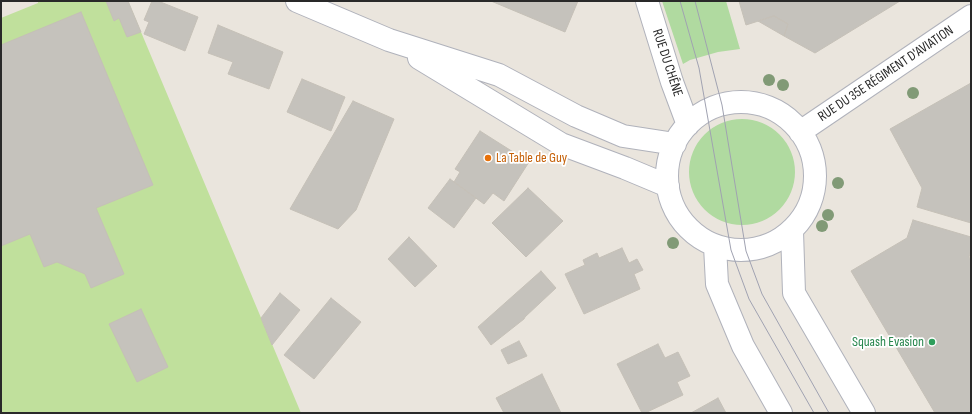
<!DOCTYPE html>
<html>
<head>
<meta charset="utf-8">
<style>
	body { margin:0 }
	#map { position:relative; width:972px; height:414px; overflow:hidden; background:#eae5dd; font-family:"Sofia Sans Condensed",sans-serif }
	canvas { display:block }
	.frame { position:absolute; inset:0; border:2px solid #292929; pointer-events:none }
</style>
</head>
<body>
<div id="map">
<canvas width="972" height="414"></canvas>
<div class="frame"></div>
</div>
<script>
const context = document.querySelector('canvas').getContext('2d');
context.lineJoin = 'round';
function paint(path, color) {
  context.fillStyle = color;
  context.fill(path, 'evenodd');
}
function toPath(rows) {
  const path = new Path2D();
  for (const r of rows) {
    if (r.length === 3) {
      path.moveTo(r[0] + r[2], r[1]);
      path.arc(r[0], r[1], r[2], 0, 2 * Math.PI);
      continue;
    }
    path.moveTo(r[0], r[1]);
    for (let i = 2; i < r.length; i += 2) path.lineTo(r[i], r[i + 1]);
  }
  return path;
}
function stroke(path, color, width, dash) {
  context.strokeStyle = color;
  context.lineWidth = width;
  context.lineCap = dash ? 'butt' : 'round';
  context.setLineDash(dash || []);
  context.stroke(path);
}
function drawText(font, color, halo, rows, align = 'center') {
  context.font = font + ' "Sofia Sans Condensed",sans-serif';
  context.lineWidth = 3.5;
  context.setLineDash([]);
  context.textBaseline = 'middle';
  context.strokeStyle = halo;
  context.fillStyle = color;
  for (const [text, x, y, turn = 0] of rows) {
    context.save();
    context.translate(x, y);
    context.rotate((+turn || 0) * Math.PI / 180);
    context.textAlign = isNaN(turn) ? turn : align;
    if (halo) context.strokeText(text, 0, 0);
    context.fillText(text, 0, 0);
    context.restore();
  }
}
paint(toPath([
	[662,1,726,1,740,49,718,52,690,60,683,64],
	[742,172,53]
]), '#b0daa0');
paint(toPath([
	[38,1,128,1,301,413,1,413,1,18,38,3]
]), '#c0e09c');
const building = toPath([
	[106,1,128,1,141,32,127,37,119,18,114,21,106,1],
	[152,1,158,1,198,17,185,51,144,34,149,22,144,20,152,1],
	[491,1,578,1,565,32,491,1],
	[739,1,900,1,815,53,784,36,788,24,774,16,746,25,739,1],
	[81,12,153,185,96,208,124,274,91,288,85,274,57,262,44,267,30,234,1,246,1,45,81,12],
	[774,16,788,24,784,36,758,21,774,16],
	[218,25,283,52,269,89,228,74,233,62,208,53,218,25],
	[302,79,345,97,331,131,287,112,302,79],
	[971,83,971,223,917,207,922,188,890,129,971,83],
	[353,101,394,119,356,210,338,229,290,209,353,101],
	[480,131,529,162,504,201,493,193,484,204,454,182,460,172,455,169,480,131],
	[450,179,476,198,454,228,428,208,450,179],
	[528,188,563,221,526,257,492,223,528,188],
	[913,220,971,237,971,250,969,257,971,261,971,413,935,413,851,271,907,238,913,220],
	[409,237,437,266,415,287,388,259,409,237],
	[622,248,629,263,637,259,643,270,634,274,640,289,584,314,565,274,585,265,583,260,597,253,599,258,622,248],
	[541,271,556,288,525,317,524,319,491,345,478,327,541,271],
	[280,293,300,310,272,345,261,318,280,293],
	[331,298,361,322,314,379,284,355,331,298],
	[141,309,168,367,137,382,109,324,141,309],
	[519,341,527,356,508,364,501,350,519,341],
	[658,344,665,358,678,352,690,376,677,382,683,395,645,413,642,413,617,364,658,344],
	[542,374,561,413,504,413,496,398,542,374],
	[718,398,726,413,691,413,718,398]
]);
paint(building, '#c5c2bc');
stroke(building, '#c5c0b7', 1);
const minor = toPath([
	[297,1,389,40,499,75,576,116,623,136,675,144],
	[647,1,672,82,688,125],
	[419,58,561,144,625,168,668,186],
	[741,176,74],
	[800,132,971,16],
	[792,231,794,293,864,413],
	[715,246,717,284,743,346,781,413]
]);
stroke(minor, '#b0b2bb', 24);
stroke(minor, '#fff', 22);
stroke(toPath([
	[680,1,699,68,731,250,749,299,814,413],
	[695,1,722,105,746,251,762,294,829,413]
]), '#a0a2b1', 1);
context.fillStyle = '#819a76';
for (const [x, y] of [
	[769,80],
	[783,85],
	[913,93],
	[838,183],
	[828,215],
	[822,226],
	[673,243]
]) {
  context.beginPath();
  context.arc(x, y, 6, 0, 2 * Math.PI);
  context.fill();
}
for (const [x, y, r, color] of [
	[488,158,4,"#e8710a"],
	[932,342,4,"#2e9e5b"]
]) {
  const dot = new Path2D();
  dot.arc(x, y, r, 0, 2 * Math.PI);
  context.fillStyle = color;
  context.fill(dot);
  stroke(dot, '#fff', 1.5);
}
drawText('14px', '#292929', '#fff', [
	["RUE DU CHÊNE",667,63,72],
	["RUE DU 35E RÉGIMENT D'AVIATION",886,74,-34]
]);
drawText('14px', '#c56008', '#fff', [
	["La Table de Guy",496,158]
], 'left');
drawText('14px', '#27864d', '#fff', [
	["Squash Evasion",924,342]
], 'right');
</script>
</body>
</html>
